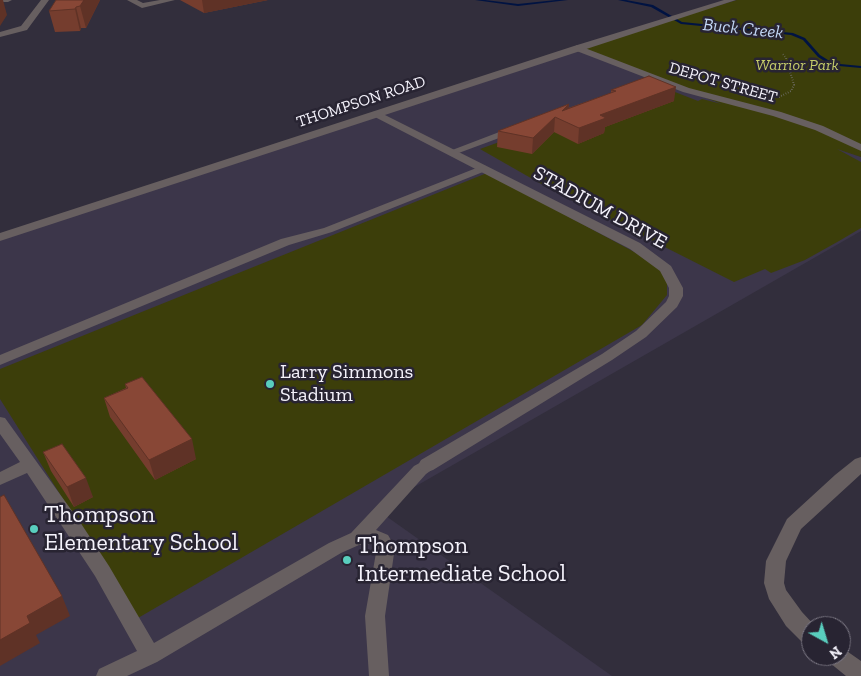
<!DOCTYPE html>
<html>
<head>
<meta charset="utf-8">
<style>
	body { margin:0 }
	#map { position:relative; width:861px; height:676px; overflow:hidden; background:#322e3c; font-family:"Zilla Slab",serif }
	canvas { display:block }
	.north { position:absolute; left:801px; top:616px; width:50px; height:50px; box-sizing:border-box; background:#282432; border:1px solid #7a7682; border-radius:50%; rotate:141deg; font-size:14px; font-weight:700; line-height:20px; text-align:center; color:#f4f2fb }
	.north::after { content:''; display:block; margin:auto; width:18px; height:22px; background:#59cebe; clip-path:polygon(50% 0,100% 100%,50% 72%,0 100%) }
</style>
</head>
<body>
<div id="map">
<canvas width="861" height="676"></canvas>
<div class="north">N</div>
</div>
<script>
const context = document.querySelector('canvas').getContext('2d');
context.lineJoin = 'round';
function paint(path, color) {
  context.fillStyle = color;
  context.fill(path, 'evenodd');
}
function toPath(rows) {
  const path = new Path2D();
  for (const r of rows) {
    path.moveTo(r[0], r[1]);
    for (let i = 2; i < r.length; i += 2) path.lineTo(r[i], r[i + 1]);
  }
  return path;
}
function stroke(path, color, width, dash) {
  context.strokeStyle = color;
  context.lineWidth = width;
  context.lineCap = dash ? 'butt' : 'round';
  context.setLineDash(dash || []);
  context.stroke(path);
}
function drawText(font, color, halo, rows, align = 'center') {
  context.font = font + ' "Zilla Slab",serif';
  context.lineWidth = 5;
  context.setLineDash([]);
  context.textBaseline = 'middle';
  context.strokeStyle = halo;
  context.fillStyle = color;
  for (const [text, x, y, turn = 0] of rows) {
    context.save();
    context.translate(x, y);
    context.rotate((+turn || 0) * Math.PI / 180);
    context.textAlign = isNaN(turn) ? turn : align;
    if (halo) context.strokeText(text, 0, 0);
    context.fillText(text, 0, 0);
    context.restore();
  }
}
paint(toPath([
	[577,48,861,157,861,231,376,509,612,676,0,676,0,237]
]), '#3c364a');
paint(toPath([
	[737,0,861,0,861,157,837,149,861,162,861,228,839,241,805,260,771,273,765,269,734,282,550,189,480,149,657,85,698,101,702,99,722,104,577,48],
	[487,173,638,254,662,270,667,282,667,295,642,325,138,618,0,399,0,369]
]), '#3c3e0a');
paint(toPath([
	[475,0,485,0,518,4,556,0,568,0,518,6,475,0],
	[618,0,626,0,653,5,682,22,793,33,805,38,820,55,828,60,840,64,861,66,861,68,839,66,826,62,818,57,803,40,791,35,681,24,651,7,618,0]
]), '#001342');
stroke(toPath([
	[779,97,791,91,794,85,786,58,782,53]
]), '#85828e', 2, [0.5, 2]);
paint(toPath([
	[515,126,518,127,518,131,456,154,448,154,447,152,515,126],
	[484,165,489,168,488,170,332,232,289,245,0,365,0,355,281,239,324,228,484,165],
	[0,417,5,418,80,522,109,566,154,643,329,543,351,533,414,466,427,459,433,461,435,465,433,469,426,474,376,530,388,535,395,547,385,616,389,676,369,676,365,616,377,547,374,544,359,545,341,553,157,662,127,676,96,676,99,669,137,651,95,576,27,473,0,485,0,472,20,462,0,434,0,417]
]), '#675f60');
paint(toPath([
	[0,0,12,0,8,2,0,2,0,0],
	[41,0,49,0,27,30,0,37,0,32,21,26,41,0],
	[127,0,137,0,143,3,160,0,175,0,142,8,127,0],
	[577,45,689,88,781,112,823,126,861,144,861,151,815,130,773,116,683,92,574,50,573,48,577,45],
	[377,111,640,243,671,266,683,288,683,296,677,307,646,337,612,360,433,470,427,472,421,470,418,465,421,460,602,354,636,331,666,302,669,296,669,288,660,271,630,249,373,116,373,112,377,111],
	[861,457,861,474,801,529,786,561,784,583,786,590,802,612,815,626,811,626,811,646,803,643,786,626,769,599,764,583,766,561,787,519,835,475,855,459,861,457],
	[841,647,861,661,861,676,846,676,830,663,827,656,841,656,841,647]
]), '#675f60');
paint(toPath([
	[724,0,736,0,0,241,0,233,574,46,724,0]
]), '#675f60');
paint(toPath([
	[100,0,86,28,81,28,80,31,55,32,49,11],
	[180,0,268,0,204,13],
	[611,90,674,101,605,127,604,133,578,144,554,132,532,154,497,147,498,131,569,104,568,108,611,93],
	[125,384,196,459,155,480,110,417,104,398,126,388],
	[43,452,93,497,74,507,51,471]
]), '#753d2e');
paint(toPath([
	[0,0,3,0,7,15,0,26],
	[84,0,100,0,86,28,80,6],
	[202,0,268,0,204,13],
	[76,7,81,28,80,31,75,9],
	[676,87,674,101,605,127,604,133,578,144,579,128,600,115],
	[569,104,567,119,562,111],
	[555,117,554,132,532,154,533,138],
	[192,439,196,459,155,480,149,460],
	[86,478,93,497,74,507,67,487],
	[62,596,70,616,36,635,40,643,0,666,0,640,27,616]
]), '#5f3226');
const building = toPath([
	[56,0,84,0,80,6,76,7,75,9,49,11,56,0],
	[649,76,676,87,600,115,606,118,579,128,555,117,533,138,498,131,569,104,562,111,616,91,611,90,649,76],
	[142,377,192,439,149,460,104,398,128,388,125,384,142,377],
	[62,444,86,478,67,487,43,452,62,444],
	[4,495,62,596,27,616,30,623,0,640,0,497,4,495]
]);
paint(building, '#884736');
stroke(building, '#5f3226', 1);
for (const [x, y, r, color] of [
	[270,384,5,"#59cebe"],
	[34,529,5,"#59cebe"],
	[347,560,5,"#59cebe"]
]) {
  const dot = new Path2D();
  dot.arc(x, y, r, 0, 2 * Math.PI);
  context.fillStyle = color;
  context.fill(dot);
  stroke(dot, '#282432', 2);
}
drawText('italic 16px', '#c6cd6a', '#282432', [
	["Warrior Park",797,65]
]);
drawText('16px', '#f4f2fb', '#282432', [
	["DEPOT STREET",723,83,16],
	["THOMPSON ROAD",361,102,-18]
]);
drawText('italic 18px', '#c2d6f5', '#282432', [
	["Buck Creek",743,29,6]
]);
drawText('20px', '#f4f2fb', '#282432', [
	["STADIUM DRIVE",600,208,29]
]);
drawText('20px', '#f4f2fb', '#282432', [
	["Larry Simmons",280,372],
	["Stadium",280,395]
], 'left');
drawText('24px', '#f4f2fb', '#282432', [
	["Thompson",44,515],
	["Elementary School",44,543],
	["Thompson",357,546],
	["Intermediate School",357,574]
], 'left');
</script>
</body>
</html>
